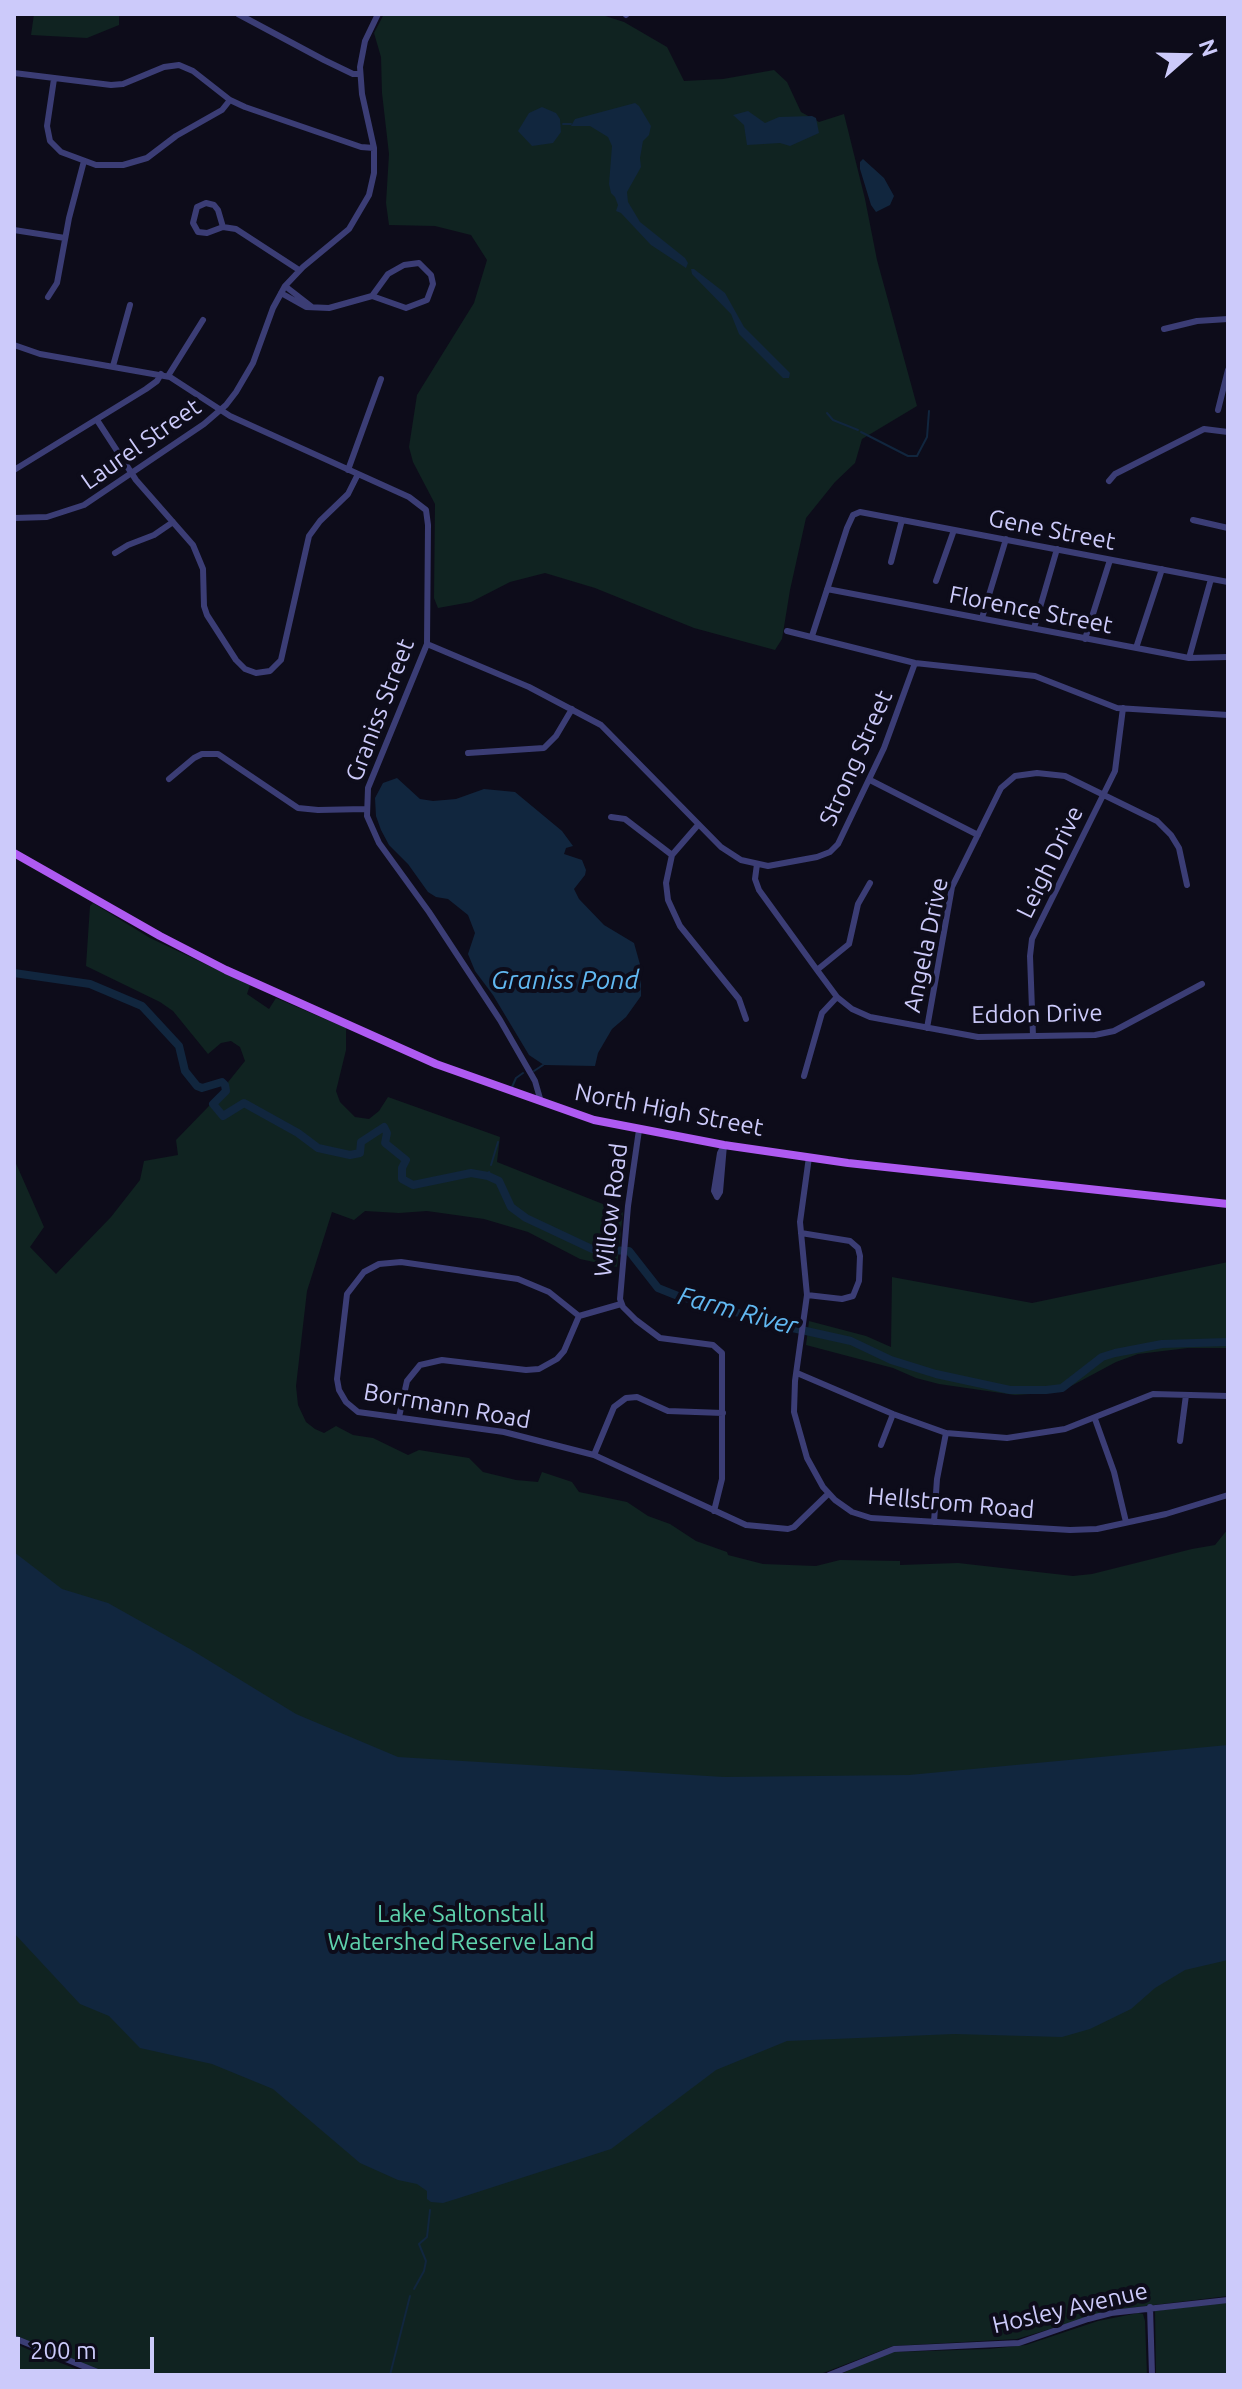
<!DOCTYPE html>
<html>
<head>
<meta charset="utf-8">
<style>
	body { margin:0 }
	#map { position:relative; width:1242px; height:2389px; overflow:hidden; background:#0d0c1a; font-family:Ubuntu,sans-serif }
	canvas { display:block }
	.frame { position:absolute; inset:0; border:16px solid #cccafa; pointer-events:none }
	.north { position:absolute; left:1146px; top:16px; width:80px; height:80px; -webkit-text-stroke:6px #0d0c1a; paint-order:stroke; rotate:70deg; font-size:22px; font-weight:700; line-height:32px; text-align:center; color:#cccafa }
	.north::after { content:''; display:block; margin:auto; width:28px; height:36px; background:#cccafa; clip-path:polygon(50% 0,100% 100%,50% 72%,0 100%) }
	.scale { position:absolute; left:16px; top:2337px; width:138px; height:36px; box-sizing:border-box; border:4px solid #cccafa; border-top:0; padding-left:10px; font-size:24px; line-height:28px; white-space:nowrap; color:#cccafa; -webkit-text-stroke:6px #0d0c1a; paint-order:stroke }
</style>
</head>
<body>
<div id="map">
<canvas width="1242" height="2389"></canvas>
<div class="frame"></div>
<div class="north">N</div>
<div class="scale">200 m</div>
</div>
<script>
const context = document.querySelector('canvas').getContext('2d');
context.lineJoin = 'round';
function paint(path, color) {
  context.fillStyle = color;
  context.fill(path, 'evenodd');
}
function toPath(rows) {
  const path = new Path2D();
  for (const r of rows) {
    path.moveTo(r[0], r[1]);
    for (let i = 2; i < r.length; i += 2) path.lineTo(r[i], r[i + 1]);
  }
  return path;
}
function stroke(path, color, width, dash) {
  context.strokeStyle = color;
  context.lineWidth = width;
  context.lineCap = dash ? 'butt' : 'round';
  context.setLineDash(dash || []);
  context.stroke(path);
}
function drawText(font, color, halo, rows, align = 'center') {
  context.font = font + ' Ubuntu,sans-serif';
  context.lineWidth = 8;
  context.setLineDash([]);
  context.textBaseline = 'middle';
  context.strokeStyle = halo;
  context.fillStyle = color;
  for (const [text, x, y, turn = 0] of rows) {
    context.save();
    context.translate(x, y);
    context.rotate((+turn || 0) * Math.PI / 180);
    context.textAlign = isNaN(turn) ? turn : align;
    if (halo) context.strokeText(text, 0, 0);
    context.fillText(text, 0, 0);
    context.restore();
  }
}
paint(toPath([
	[34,14,119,14,119,25,87,38,31,35],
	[384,14,599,14,624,22,667,47,684,81,723,79,774,70,787,82,801,112,819,122,844,114,865,199,877,260,917,406,862,439,855,463,835,482,806,518,790,590,782,639,775,650,694,628,595,588,545,573,510,582,471,602,438,608,434,598,435,504,413,462,409,447,417,395,474,303,487,260,471,235,435,226,389,225,386,203,389,154,382,93,381,57,374,33],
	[93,903,150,938,250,985,247,994,269,1009,276,998,346,1028,346,1050,336,1091,340,1102,355,1117,369,1119,379,1111,388,1097,500,1137,497,1162,623,1212,617,1267,580,1259,528,1232,484,1219,427,1211,399,1213,365,1211,354,1220,332,1212,307,1291,296,1386,298,1405,306,1422,315,1429,324,1433,336,1426,353,1435,373,1438,408,1455,419,1450,469,1458,483,1472,516,1480,538,1482,542,1472,572,1482,579,1492,627,1502,648,1516,670,1524,696,1541,727,1552,728,1555,763,1564,816,1566,840,1560,900,1561,900,1565,958,1563,1073,1576,1092,1574,1192,1549,1215,1545,1228,1529,1228,2296,1113,2310,1017,2339,893,2346,818,2375,107,2375,14,2336,14,1159,44,1227,30,1247,56,1274,111,1217,140,1180,144,1161,178,1155,176,1140,208,1107,245,1061,240,1047,231,1041,221,1043,208,1054,173,1011,160,1002,86,966,90,906],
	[1228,1262,1228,1348,1188,1348,1138,1354,1116,1362,1073,1385,1046,1393,1015,1395,939,1384,916,1378,893,1368,806,1345,809,1321,866,1336,891,1347,892,1277,1032,1303],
	[1228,2302,1228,2375,1156,2375,1155,2311],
	[1138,2313,1143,2314,1145,2321,1147,2375,839,2375,875,2358,894,2352,989,2349,1026,2345,1098,2321],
	[14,2343,45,2357,92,2375,14,2375]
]), '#102321');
paint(toPath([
	[635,103,639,106,651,126,649,135,643,141,640,158,641,167,627,192,628,202,640,222,685,258,688,263,686,268,651,245,621,213,616,211,618,205,615,197,611,193,609,184,612,146,608,137,590,126,571,126,575,119],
	[542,107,556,113,560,119,561,132,553,143,532,146,518,131,529,113],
	[748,111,765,123,779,117,812,116,816,118,819,133,790,146,780,143,747,145,744,125,733,115],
	[863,159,884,178,894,196,890,205,876,212,871,205,860,169,860,162],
	[691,269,694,269,725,293,744,327,790,373,789,378,783,378,739,334,731,314,692,274],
	[397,778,420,799,433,801,456,799,484,789,515,792,562,831,573,846,566,848,564,854,582,860,586,870,585,875,574,889,579,899,604,925,634,943,641,968,641,996,626,1017,612,1029,598,1053,595,1066,544,1065,529,1055,493,995,475,971,468,954,475,933,468,915,448,899,436,897,428,892,408,864,389,845,381,830,376,816,375,798,383,783],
	[14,1552,62,1589,108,1603,190,1649,296,1714,398,1757,724,1777,909,1775,1228,1745,1228,1960,1185,1970,1155,1988,1131,2009,1090,2029,1062,2037,954,2034,787,2041,716,2070,611,2149,456,2199,443,2203,431,2202,427,2199,427,2191,417,2184,398,2180,360,2163,273,2089,212,2064,140,2048,109,2016,80,2004,14,1933]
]), '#11263e');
stroke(toPath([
	[563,124,571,124],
	[827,413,833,420,858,430],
	[861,432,908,456,917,456,927,437,929,411],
	[534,1071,543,1065],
	[512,1087,516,1078,523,1073],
	[491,1165,498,1142],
	[488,1176,489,1172],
	[414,2289,424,2271,426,2261,419,2244,427,2237,430,2210],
	[390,2375,410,2296]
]), '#11263e', 2);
stroke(toPath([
	[14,973,90,984,142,1006,179,1046,185,1071,197,1086,202,1088,222,1082,225,1085,226,1091,213,1104,223,1116,244,1103,298,1133,318,1148,350,1155,360,1153,361,1142,384,1127,387,1133,385,1143,406,1160,402,1168,402,1179,413,1185,471,1173,488,1176,499,1181,511,1207,526,1218,592,1249,629,1251,658,1288,678,1296,788,1327,851,1341,891,1360,936,1374,1010,1390,1046,1390,1062,1388,1102,1357,1115,1353,1162,1344,1228,1342]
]), '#11263e', 8);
stroke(toPath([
	[238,14,324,60,353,74,360,74],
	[625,14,626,15],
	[14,73,111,85,123,84,164,67,179,65,193,71,230,100,245,107,361,147,374,148],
	[54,79,47,126,50,141,61,152,96,165,123,165,147,158,176,136,222,110,230,100],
	[223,227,218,210,214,205,206,203,197,207,193,223,198,232,207,233,223,227,236,229,299,270],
	[14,230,65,238],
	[285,286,312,307],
	[281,293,306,307,329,308,372,296,406,308,427,300,433,284,431,275,419,263,404,265,388,274,372,296],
	[48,297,57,283,69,218,84,161],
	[1164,329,1197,321,1228,319],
	[14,345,40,354,170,377,230,416,409,497,426,510,428,525,427,644,368,788,367,816,379,843,429,912,500,1020,535,1081,541,1102],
	[113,366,130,305],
	[168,376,203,320],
	[1218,410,1228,370],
	[97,420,136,480,193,545,203,569,204,606,207,615,236,660,245,669,256,673,270,671,281,660,309,536,320,521,348,494,358,474],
	[14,470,146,389,157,381,161,374],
	[348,470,381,379],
	[1109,481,1115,474,1204,429,1228,432],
	[14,518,47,517,84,505,204,424,226,405,236,392,253,363,273,308,285,286,303,267,349,229,369,195,374,173,374,148,362,94,360,67,365,41,378,14],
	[1193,520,1228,528],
	[115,553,128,545,154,535,173,522],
	[891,562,902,520],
	[936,581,954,530],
	[827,589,1189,658,1228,657],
	[982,618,1006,539],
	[1034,628,1057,549],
	[787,631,915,663,1035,676,1117,708,1228,715],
	[812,636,847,528,853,515,860,512,1228,582],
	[1085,639,1110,560],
	[427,644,529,687,601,725,721,847,741,860,768,866,817,857,830,852,838,844,884,748,915,663],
	[1136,648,1162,569],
	[1189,658,1211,579],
	[468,753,544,748,556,736,572,709],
	[169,779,194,758,202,754,218,754,298,808,318,810,365,809],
	[870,780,978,835],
	[611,817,625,819,672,855],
	[698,825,672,855,666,883,668,900,680,926,739,999,746,1019],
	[757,864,755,879,759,890,817,970,837,997,852,1009,870,1017,978,1037,1095,1035,1114,1031,1202,984],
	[817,970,849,944,858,904,870,883],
	[927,1028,952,887,1001,788,1015,776,1037,773,1065,776,1157,821,1171,835,1179,848,1187,885],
	[1033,1036,1030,956,1032,939,1115,771,1123,708],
	[804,1076,822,1013,837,997],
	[639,1130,628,1206,620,1299,623,1307,636,1320,660,1338,713,1345,722,1353,722,1479,714,1511],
	[724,1145,720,1192,717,1197,714,1191,720,1153,724,1145],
	[809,1157,800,1222,807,1295,795,1381,794,1412,807,1458,823,1487,835,1500,852,1512,871,1518,1070,1530,1097,1529,1166,1514,1228,1495],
	[801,1233,850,1241,858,1248,860,1256,859,1281,853,1296,842,1299,807,1295],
	[579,1316,549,1292,518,1279,401,1262,379,1264,364,1272,347,1294,337,1379,339,1390,346,1402,358,1412,504,1432,594,1455,746,1525,788,1529,794,1527,828,1494],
	[579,1316,621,1304],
	[797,1373,893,1414,946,1433,1007,1438,1065,1429,1153,1394,1228,1396],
	[399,1417,407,1381,420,1365,442,1360,526,1370,539,1369,557,1359,564,1351,579,1316],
	[1095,1419,1114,1472,1126,1522],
	[1180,1441,1186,1395],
	[881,1445,893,1414],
	[594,1455,614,1407,626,1398,637,1397,668,1411,723,1413],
	[934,1522,937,1479,946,1433],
	[1150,2307,1152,2375],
	[14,2338,105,2375],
	[829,2375,894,2349,1019,2343,1088,2319,1111,2313,1228,2300]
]), '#3b3d75', 6);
stroke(toPath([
	[14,853,160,936,226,970,436,1064,594,1120,724,1145,848,1163,1228,1204]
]), '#ae5af1', 8);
drawText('24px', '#cccafa', '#0d0c1a', [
	["Laurel Street",141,444,-35],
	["Gene Street",1052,530,11],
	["Florence Street",1031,610,11],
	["Graniss Street",380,710,-69],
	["Strong Street",856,758,-66],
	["Leigh Drive",1050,862,-64],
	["Angela Drive",926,945,-78],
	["Eddon Drive",1037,1014,-1],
	["North High Street",669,1110,11],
	["Willow Road",611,1210,-83],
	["Borrmann Road",447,1406,10],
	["Hellstrom Road",951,1503,5],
	["Hosley Avenue",1070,2308,-13]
]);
drawText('24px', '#5ed2ad', '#0d0c1a', [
	["Lake Saltonstall",461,1914],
	["Watershed Reserve Land",461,1942]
]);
drawText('italic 26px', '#61b8f1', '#0d0c1a', [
	["Graniss Pond",565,980],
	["Farm River",738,1311,15]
]);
</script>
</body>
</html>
